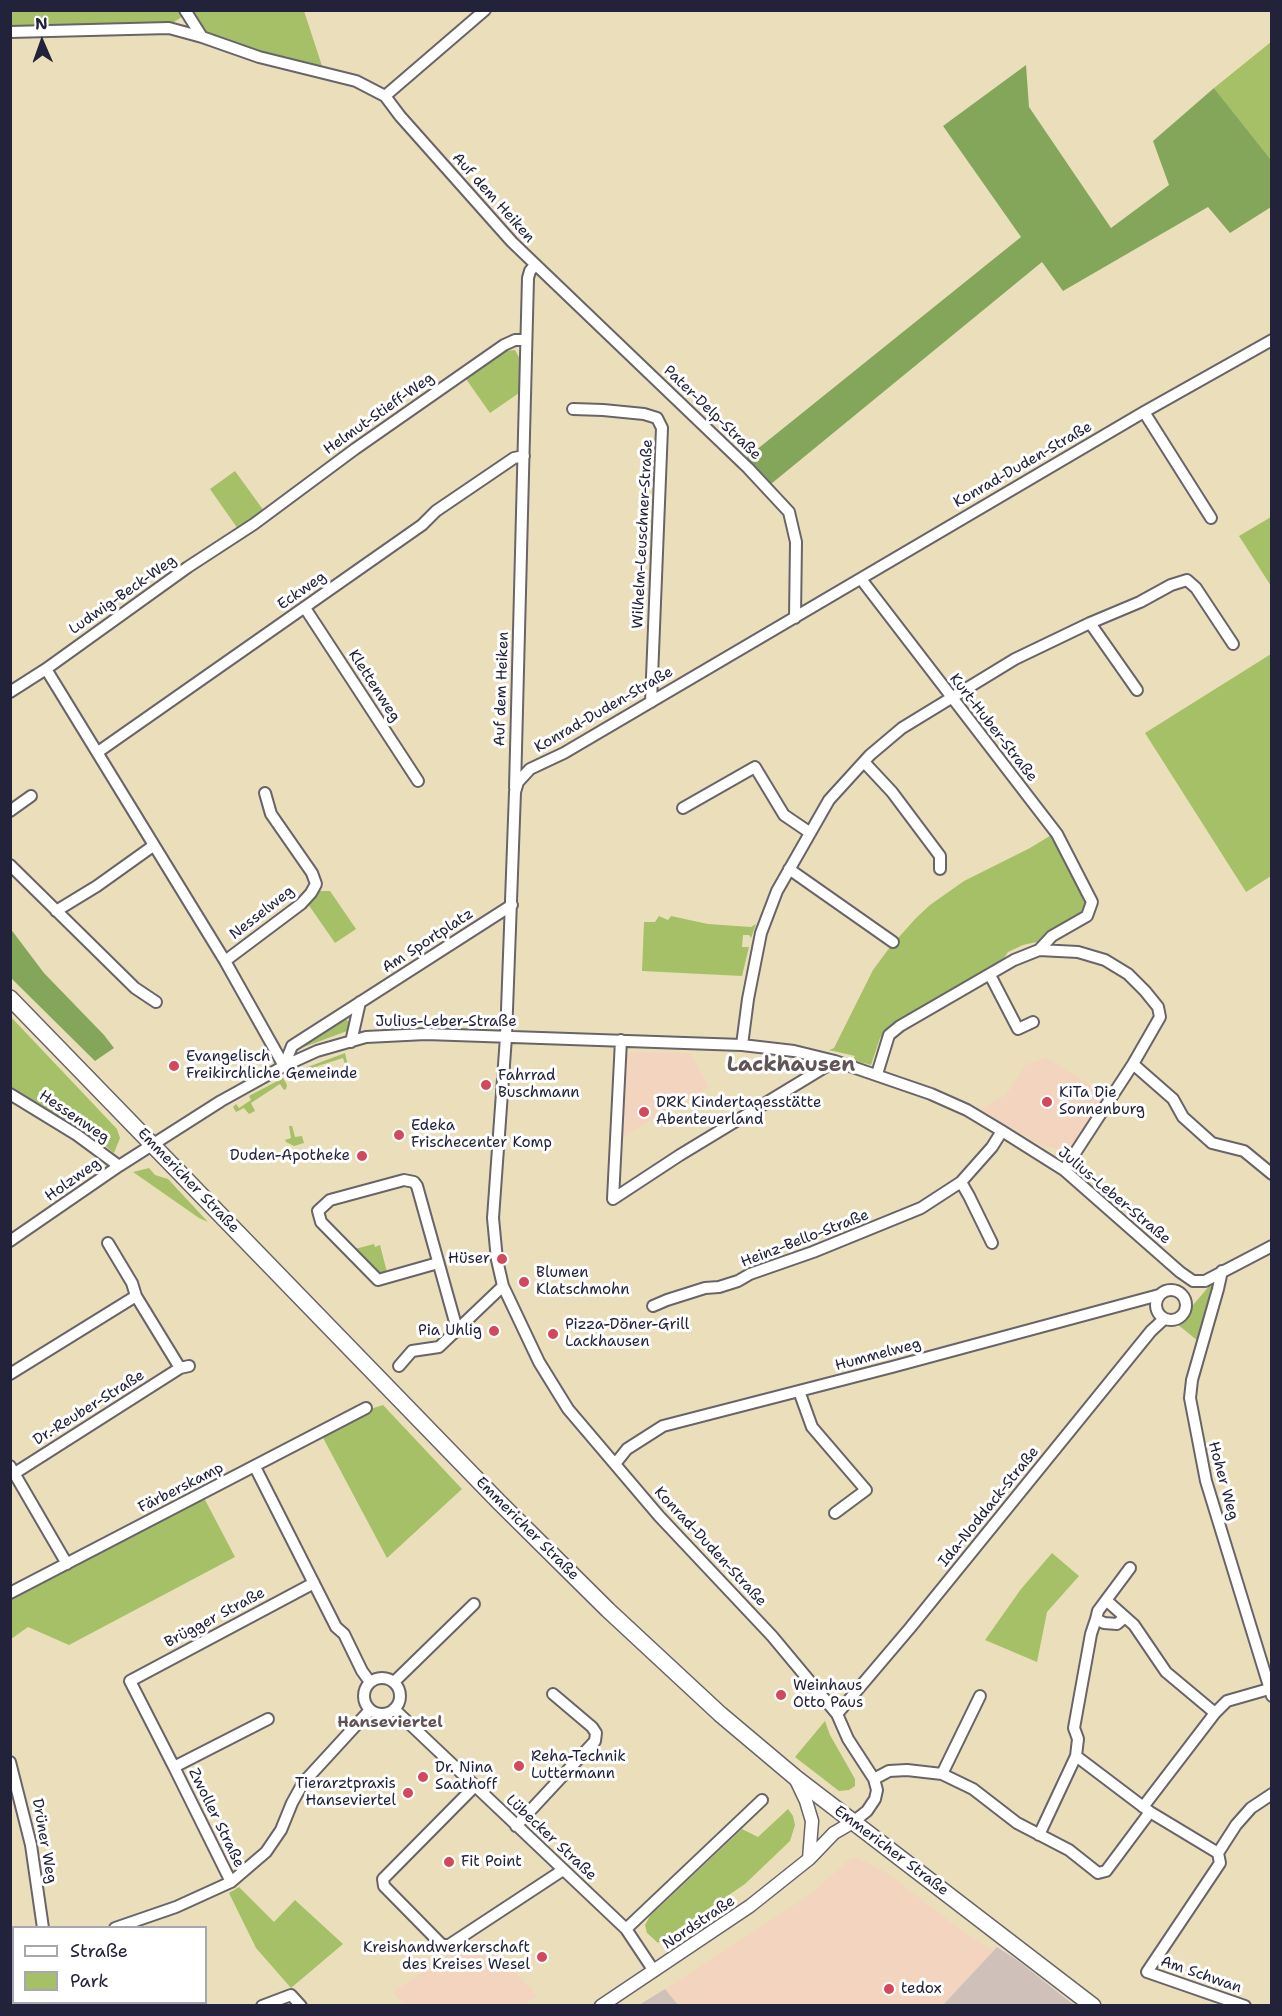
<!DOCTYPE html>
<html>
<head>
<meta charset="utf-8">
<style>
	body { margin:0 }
	#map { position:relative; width:1282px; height:2016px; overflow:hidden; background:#ebdfbb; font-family:"Shantell Sans",sans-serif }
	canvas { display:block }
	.frame { position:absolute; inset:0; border:12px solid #22223b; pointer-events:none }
	.legend { position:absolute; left:12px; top:1926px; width:195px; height:78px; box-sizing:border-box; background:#fff; border:2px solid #a7a7b1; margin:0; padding:8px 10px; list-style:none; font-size:18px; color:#22223b }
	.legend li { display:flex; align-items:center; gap:12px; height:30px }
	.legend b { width:30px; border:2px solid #a7a7b1 }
	.north { position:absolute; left:12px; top:12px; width:60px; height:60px; -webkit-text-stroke:4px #fff; paint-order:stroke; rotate:358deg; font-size:16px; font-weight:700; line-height:24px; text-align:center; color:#22223b }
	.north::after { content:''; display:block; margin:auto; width:21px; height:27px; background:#22223b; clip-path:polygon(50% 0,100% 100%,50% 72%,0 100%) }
</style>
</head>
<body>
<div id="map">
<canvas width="1282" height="2016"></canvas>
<div class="frame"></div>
<ul class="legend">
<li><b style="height:8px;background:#fff"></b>Straße</li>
<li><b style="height:16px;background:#a5c066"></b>Park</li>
</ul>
<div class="north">N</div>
</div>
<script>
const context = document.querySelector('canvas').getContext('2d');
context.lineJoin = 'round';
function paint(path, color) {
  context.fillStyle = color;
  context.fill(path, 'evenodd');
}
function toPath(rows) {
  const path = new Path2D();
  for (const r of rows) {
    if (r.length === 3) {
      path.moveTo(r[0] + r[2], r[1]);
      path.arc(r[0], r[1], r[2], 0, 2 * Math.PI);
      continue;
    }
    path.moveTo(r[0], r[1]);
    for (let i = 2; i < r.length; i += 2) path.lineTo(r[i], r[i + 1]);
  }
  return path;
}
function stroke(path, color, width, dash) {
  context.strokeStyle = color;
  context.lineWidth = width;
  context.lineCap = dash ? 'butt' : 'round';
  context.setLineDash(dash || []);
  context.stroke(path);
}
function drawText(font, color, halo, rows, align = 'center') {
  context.font = font + ' "Shantell Sans",sans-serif';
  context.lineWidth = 6;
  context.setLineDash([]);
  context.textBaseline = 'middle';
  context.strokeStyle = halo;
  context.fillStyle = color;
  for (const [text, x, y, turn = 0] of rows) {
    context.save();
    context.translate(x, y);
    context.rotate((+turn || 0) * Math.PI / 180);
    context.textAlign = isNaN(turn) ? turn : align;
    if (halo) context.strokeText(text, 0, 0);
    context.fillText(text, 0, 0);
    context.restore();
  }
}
paint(toPath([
	[631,1052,691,1053,709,1087,621,1138,626,1056],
	[1047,1058,1106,1095,1071,1150,1064,1155,1052,1147,1043,1147,979,1109,1006,1095,1026,1064],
	[856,1857,886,1872,965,1933,994,1950,943,2005,678,2005,665,1989,810,1894,850,1859],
	[480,1937,538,1996,523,2005,406,2006,393,1992,458,1948,461,1949]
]), '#f3d4be');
paint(toPath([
	[997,1947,1017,1960,1074,2005,943,2005],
	[665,1989,678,2005,639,2005]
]), '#cfc0ba');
paint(toPath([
	[180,10,183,16,170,25,11,28,10,11],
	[191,11,304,11,323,69,208,36],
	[1271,42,1271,159,1270,160,1214,88],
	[515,350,520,359,519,393,490,413,466,379,505,351],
	[235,471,264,511,238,529,210,489],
	[1271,517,1271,586,1239,536],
	[1271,654,1271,876,1246,892,1145,733],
	[1053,834,1085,901,1084,912,1046,940,1023,945,1008,952,1002,961,891,1025,880,1038,871,1065,852,1060,855,1056,829,1050,834,1048,873,970,890,947,916,918,930,905,964,881,1030,848],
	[317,891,330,891,356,929,335,943,308,904],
	[659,916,668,920,671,916,708,924,751,927,756,924,751,938,749,935,743,935,742,947,749,947,742,976,642,971,644,922,655,922],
	[11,1017,117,1129,120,1138,114,1153,84,1129,67,1123,11,1089],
	[341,1017,350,1022,350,1028,347,1031,296,1050,293,1049],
	[345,1053,348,1066,346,1067,343,1058,321,1065,301,1073,304,1080,303,1081,297,1071],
	[283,1078,287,1085,286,1089,284,1090,280,1084,251,1103,255,1111,249,1114,244,1108,236,1112,233,1107,236,1104,239,1108,251,1100,249,1096],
	[289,1126,292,1126,295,1137,302,1136,304,1143,294,1146,286,1142,285,1140,291,1138],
	[149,1168,155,1175,168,1179,208,1222,199,1218,133,1172],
	[374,1244,375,1247,380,1245,387,1272,378,1272,355,1249],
	[1210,1285,1215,1289,1198,1341,1177,1324],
	[383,1405,462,1489,387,1558,321,1434,367,1410],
	[203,1496,235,1557,69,1645,28,1627,11,1639,11,1596],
	[1052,1553,1079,1576,1047,1612,1037,1662,985,1640,1021,1589],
	[825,1721,830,1735,855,1779,855,1786,849,1790,839,1791,795,1757],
	[788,1809,793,1816,795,1825,790,1841,745,1884,658,1943,647,1933,645,1925,650,1916,742,1829,758,1837],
	[239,1887,274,1922,295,1900,343,1944,291,1988,256,1948,229,1893]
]), '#a5c066');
paint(toPath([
	[1026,65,1029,107,1111,228,1169,185,1153,141,1214,88,1270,159,1271,159,1271,207,1230,233,1208,207,1063,291,1042,262,771,484,745,459,1021,237,943,126],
	[10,928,44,973,104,1035,114,1048,95,1061,11,978]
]), '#84a65b');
const minor = toPath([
	[185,10,202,37],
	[10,32,169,28,202,37,259,57,356,81,385,96,400,116,512,242,748,468,789,512,796,542,795,618],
	[385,96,485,10],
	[573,409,603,410,644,414,657,418,662,428,651,702],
	[1144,412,1211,518],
	[861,579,1057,834,1092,902,1087,916,1052,936,1039,950],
	[305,608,418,781],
	[46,669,225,961,284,1066],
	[1137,690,1090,623,1140,602,1171,585,1187,580,1196,588,1233,644],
	[10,692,46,669,188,567,254,524,355,449,504,345,515,340,526,340],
	[98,752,422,525,436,511,514,458,524,456],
	[864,762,892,792,940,856,940,869],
	[515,788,528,278,530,271,535,265],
	[683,808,755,767,784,815,809,832],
	[10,811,31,796],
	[10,865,135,988,156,1002],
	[789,869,893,942],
	[56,911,97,886,153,846],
	[225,961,301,904,311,893,316,884,312,873,271,814,265,793],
	[990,975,1018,1029,1033,1022],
	[351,1042,360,1002],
	[742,1045,748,999,761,933,777,891,829,800,870,755,902,728,1015,659,1090,623],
	[1133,1064,1173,1099,1183,1117,1212,1143,1244,1151,1272,1174],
	[284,1066,292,1046,512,905],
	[877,1074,889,1035,900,1026,1014,960,1039,950,1078,952,1105,960,1128,974,1145,991,1158,1007,1160,1017,1133,1064,1064,1170],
	[10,1094,77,1135,119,1166],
	[961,1182,969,1196,992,1243],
	[613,1199,680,1155,835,1061],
	[613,1199,621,1040],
	[10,1241,119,1166,221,1101,284,1066,317,1051,366,1037,426,1034,742,1045,794,1051,835,1061,931,1094,967,1110,1002,1131,1064,1170,1180,1272,1193,1281,1205,1281,1272,1246],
	[108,1243,132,1283,136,1296,180,1368],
	[438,1263,378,1280,321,1222,318,1211,330,1200,404,1180,414,1182,417,1186,457,1329],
	[1222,1271,1218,1289,1192,1380,1190,1398,1206,1481,1272,1696],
	[1171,1305,15],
	[653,1306,667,1300,705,1288,719,1287,738,1281,750,1274,813,1252,921,1208,961,1182,992,1147,1002,1131],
	[399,1366,412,1351,439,1347,503,1286],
	[10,1374,136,1296],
	[799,1391,812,1427,866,1490,835,1513],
	[615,1464,627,1449,663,1426,892,1367,1159,1295],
	[10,1466,67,1564],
	[255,1467,336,1627,344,1634,362,1671,370,1682],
	[15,1473,180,1368,189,1366],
	[10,1593,366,1408],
	[1106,1600,1125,1617],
	[1096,1619,1098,1611,1130,1568],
	[382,1696,18],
	[394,1682,474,1604],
	[394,1709,626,1929,654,1971],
	[837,1714,910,1628,1151,1331,1164,1319],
	[1076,1756,1078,1739,1074,1728,1091,1634,1096,1619,1104,1623,1117,1624,1125,1617,1134,1625,1166,1672,1215,1713],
	[10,1762,31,1845,43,1928],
	[174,1767,130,1681,314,1583],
	[942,1774,980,1696],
	[874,1779,889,1771,907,1770,942,1774,973,1789,1017,1823,1069,1850,1098,1873,1106,1871,1150,1812],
	[475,1786,383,1879,384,1886,442,1945,449,1945,563,1870],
	[1143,1807,1215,1713,1227,1701,1269,1689],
	[853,1822,867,1811,875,1799,877,1790,874,1779,848,1739,837,1714,772,1636,659,1516,568,1409,539,1362,503,1286,497,1260,493,1218,506,1037,515,792,518,782,530,769,564,753,1144,412,1272,340],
	[516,1826,595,1741,596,1733,592,1727,553,1694],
	[1039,1835,1076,1756,1150,1812,1218,1853,1220,1863,1147,1972,1245,2006],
	[1218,1853,1236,1825,1251,1808,1272,1794],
	[231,1882,174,1767,268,1719],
	[115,1928,176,1907,231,1882,266,1852,281,1830,292,1803,303,1783,370,1710],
	[626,1929,762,1800],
	[10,1967,14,1966],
	[54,2002,54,2006],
	[165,2002,166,2006],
	[262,2006,291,1995,301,2006]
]);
const tertiary = toPath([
	[796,1780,806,1801,812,1821,809,1859],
	[601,2006,750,1906,809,1859,834,1833,853,1822]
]);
const secondary = toPath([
	[10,998,499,1502,608,1610,720,1714,796,1778,1093,2006]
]);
stroke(minor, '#686468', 14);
stroke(tertiary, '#686468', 15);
stroke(secondary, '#686468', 18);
stroke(minor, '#fff', 10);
stroke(tertiary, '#fff', 12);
stroke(secondary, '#fff', 15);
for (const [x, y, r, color] of [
	[174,1066,6,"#d1495b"],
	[486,1085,6,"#d1495b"],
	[1047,1102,6,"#d1495b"],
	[644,1112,6,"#d1495b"],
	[399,1135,6,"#d1495b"],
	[362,1156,6,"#d1495b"],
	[502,1259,6,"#d1495b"],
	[524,1282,6,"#d1495b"],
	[494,1331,6,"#d1495b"],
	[553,1334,6,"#d1495b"],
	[781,1695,6,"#d1495b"],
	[519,1766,6,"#d1495b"],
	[423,1777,6,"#d1495b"],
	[408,1793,6,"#d1495b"],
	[449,1862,6,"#d1495b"],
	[542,1957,6,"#d1495b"],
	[889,1989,6,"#d1495b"]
]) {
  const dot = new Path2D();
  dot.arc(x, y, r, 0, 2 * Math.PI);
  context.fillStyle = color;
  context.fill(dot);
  stroke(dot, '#fff', 2);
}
drawText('15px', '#22223b', '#fff', [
	["Auf dem Heiken",493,198,48],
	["Pater-Delp-Straße",712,413,44],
	["Helmut-Stieff-Weg",379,414,-35],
	["Konrad-Duden-Straße",1023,465,-30],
	["Wilhelm-Leuschner-Straße",643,534,-87],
	["Eckweg",302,591,-35],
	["Ludwig-Beck-Weg",123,595,-35],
	["Klettenweg",374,686,57],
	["Auf dem Heiken",502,689,-88],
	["Konrad-Duden-Straße",604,710,-30],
	["Kurt-Huber-Straße",993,728,52],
	["Nesselweg",262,913,-38],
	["Am Sportplatz",428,941,-33],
	["Julius-Leber-Straße",446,1022],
	["Hessenweg",74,1117,34],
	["Holzweg",73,1180,-35],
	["Emmericher Straße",188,1181,46],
	["Julius-Leber-Straße",1114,1196,40],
	["Heinz-Bello-Straße",805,1239,-21],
	["Hummelweg",878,1355,-15],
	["Dr.-Reuber-Straße",89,1408,-32],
	["Hoher Weg",1223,1481,75],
	["Färberskamp",181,1488,-27],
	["Ida-Noddack-Straße",989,1507,-51],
	["Emmericher Straße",527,1529,45],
	["Konrad-Duden-Straße",710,1547,47],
	["Brügger Straße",215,1618,-28],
	["Zwoller Straße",216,1818,64],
	["Lübecker Straße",551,1838,43],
	["Drüner Weg",44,1841,80],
	["Emmericher Straße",891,1851,37],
	["Nordstraße",699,1923,-34],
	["Am Schwan",1201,1975,19]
]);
drawText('15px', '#22223b', '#fff', [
	["Evangelisch",186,1057],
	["Freikirchliche Gemeinde",186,1074],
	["Fahrrad",498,1076],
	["Buschmann",498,1093],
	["KiTa Die",1059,1093],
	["Sonnenburg",1059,1110],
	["DRK Kindertagesstätte",656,1103],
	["Abenteuerland",656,1120],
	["Edeka",411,1126],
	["Frischecenter Komp",411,1143],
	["Duden-Apotheke",350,1156,"right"],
	["Hüser",490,1259,"right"],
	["Blumen",536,1273],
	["Klatschmohn",536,1290],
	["Pizza-Döner-Grill",565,1325],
	["Lackhausen",565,1342],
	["Pia Uhlig",482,1331,"right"],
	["Weinhaus",793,1686],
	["Otto Paus",793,1703],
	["Reha-Technik",531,1757],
	["Luttermann",531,1774],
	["Dr. Nina",435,1768],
	["Saathoff",435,1785],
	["Tierarztpraxis",396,1784,"right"],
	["Hanseviertel",396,1801,"right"],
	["Fit Point",461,1862],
	["Kreishandwerkerschaft",530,1948,"right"],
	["des Kreises Wesel",530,1965,"right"],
	["tedox",901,1989]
], 'left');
drawText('bold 16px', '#615457', '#fff', [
	["Hanseviertel",390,1723]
]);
drawText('bold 21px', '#615457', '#fff', [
	["Lackhausen",791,1066]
]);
</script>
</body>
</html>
